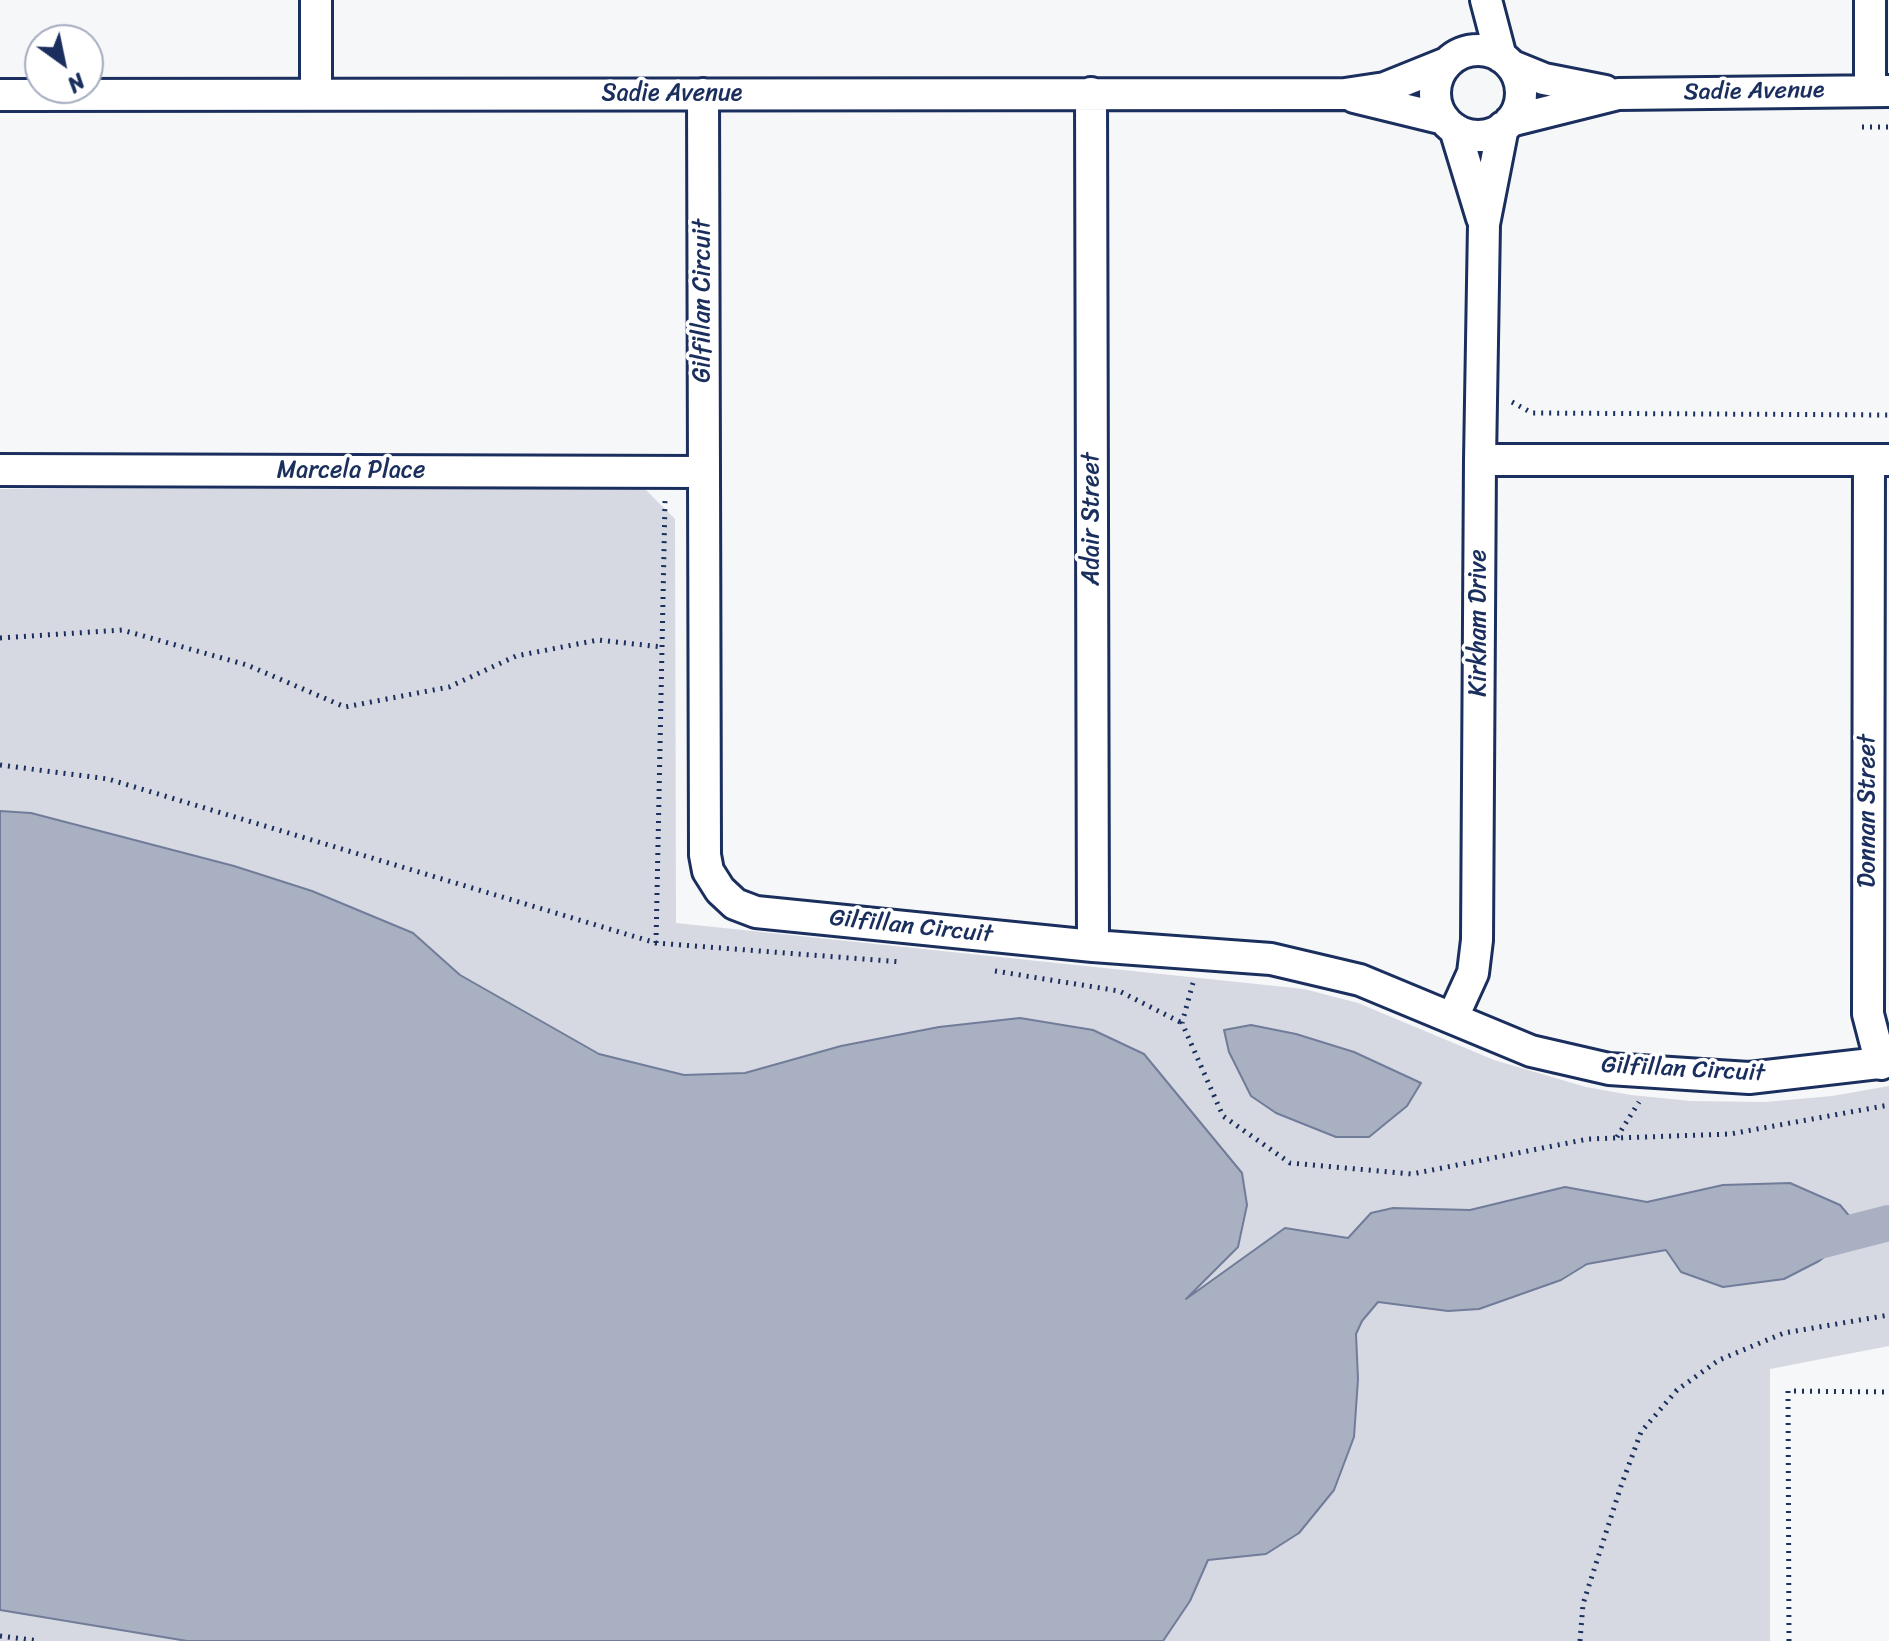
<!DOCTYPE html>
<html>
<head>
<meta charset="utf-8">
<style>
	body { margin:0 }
	#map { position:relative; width:1889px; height:1641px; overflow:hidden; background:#f6f7f9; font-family:Sriracha,sans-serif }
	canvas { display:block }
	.north { position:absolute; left:24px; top:24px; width:80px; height:80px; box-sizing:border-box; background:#fff; border:2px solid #a4acbf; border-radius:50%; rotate:147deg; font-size:22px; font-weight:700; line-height:32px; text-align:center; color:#1b2f5e }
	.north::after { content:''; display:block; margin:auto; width:28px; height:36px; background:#1b2f5e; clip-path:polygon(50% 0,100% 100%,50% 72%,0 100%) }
</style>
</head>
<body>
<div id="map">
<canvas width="1889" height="1641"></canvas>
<div class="north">N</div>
</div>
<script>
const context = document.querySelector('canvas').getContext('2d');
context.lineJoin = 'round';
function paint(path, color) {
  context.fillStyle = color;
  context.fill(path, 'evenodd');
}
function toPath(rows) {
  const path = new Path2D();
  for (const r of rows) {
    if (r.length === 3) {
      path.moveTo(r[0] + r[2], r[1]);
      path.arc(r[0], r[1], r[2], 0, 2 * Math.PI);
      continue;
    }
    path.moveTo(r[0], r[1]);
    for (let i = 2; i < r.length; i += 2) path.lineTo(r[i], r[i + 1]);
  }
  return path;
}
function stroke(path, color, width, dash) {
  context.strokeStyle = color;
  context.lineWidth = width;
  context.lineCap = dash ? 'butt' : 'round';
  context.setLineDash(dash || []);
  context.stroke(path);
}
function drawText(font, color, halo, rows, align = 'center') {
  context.font = font + ' Sriracha,sans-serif';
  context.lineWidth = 7;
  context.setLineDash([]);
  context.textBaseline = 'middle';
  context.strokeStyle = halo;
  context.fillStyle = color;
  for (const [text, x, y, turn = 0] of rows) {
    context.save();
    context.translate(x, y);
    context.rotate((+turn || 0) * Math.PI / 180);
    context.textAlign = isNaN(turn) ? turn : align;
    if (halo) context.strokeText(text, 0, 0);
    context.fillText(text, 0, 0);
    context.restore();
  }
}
paint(toPath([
	[0,489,645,489,675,519,676,923,1304,989,1358,1003,1494,1060,1586,1087,1631,1095,1691,1101,1765,1102,1832,1096,1889,1086,1889,1346,1770,1369,1770,1641,0,1641]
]), '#d6d9e2');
const water = toPath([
	[0,811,31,813,234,866,312,891,413,933,460,975,599,1054,684,1075,745,1073,841,1046,939,1027,1020,1018,1093,1030,1144,1054,1242,1173,1247,1205,1238,1247,1186,1299,1285,1228,1348,1238,1371,1213,1393,1208,1470,1210,1565,1187,1647,1202,1723,1185,1790,1183,1840,1205,1861,1230,1819,1261,1784,1279,1723,1287,1681,1272,1666,1250,1587,1264,1561,1280,1479,1309,1448,1311,1378,1302,1362,1321,1356,1334,1358,1379,1354,1437,1334,1490,1299,1533,1266,1554,1208,1560,1190,1601,1163,1641,187,1641,0,1610,0,811],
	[1251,1025,1296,1034,1354,1052,1421,1083,1407,1106,1369,1137,1336,1137,1276,1113,1251,1096,1229,1052,1224,1030,1251,1025]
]);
paint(water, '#a9b0c1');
stroke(water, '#707c99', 2);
stroke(toPath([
	[1815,1242,1889,1223]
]), '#a9b0c1', 36);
const minor = toPath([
	[316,0,316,95],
	[1486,0,1501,57],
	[1870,0,1870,91],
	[1478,93,43],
	[1512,66,1544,79,1605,91],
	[1091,93,1093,946],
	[703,94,705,855,708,871,720,890,735,904,756,912,1093,946,1271,959,1360,980,1531,1051,1609,1069,1749,1078,1889,1062],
	[0,95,1345,94,1385,88,1447,63],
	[1354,97,1444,119],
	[1510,121,1618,94,1889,91],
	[1455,129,1482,218],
	[1480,460,1887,460],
	[1869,460,1868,1014,1881,1064],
	[0,470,702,472],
	[1453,1017,1473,973,1477,940,1480,460,1484,224,1503,127]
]);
stroke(minor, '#1b2f5e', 36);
stroke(toPath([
	[1862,127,1889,127],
	[1512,402,1532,413,1889,415],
	[0,638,122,630,247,665,345,707,449,687,516,656,598,640,662,647],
	[0,765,108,779,656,943,902,962],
	[656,943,665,501],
	[995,971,1119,991,1182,1023],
	[1193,983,1182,1023,1223,1116,1290,1163,1412,1174,1588,1139,1730,1134,1889,1105],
	[1617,1137,1639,1102],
	[0,1636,39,1641],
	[1580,1641,1583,1604,1621,1486,1641,1432,1677,1390,1719,1360,1784,1333,1889,1315],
	[1789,1641,1788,1391,1889,1392]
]), '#1b2f5e', 5, [2, 6]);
stroke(minor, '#fff', 30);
drawText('24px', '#1b2f5e', '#fff', [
	["Sadie Avenue",1754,92,-1],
	["Sadie Avenue",672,94],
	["Gilfillan Circuit",703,301,-90],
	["Marcela Place",351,471],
	["Adair Street",1092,519,-90],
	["Kirkham Drive",1479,623,-90],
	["Donnan Street",1868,811,-90],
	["Gilfillan Circuit",911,927,6],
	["Gilfillan Circuit",1683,1070,3]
]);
</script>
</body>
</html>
